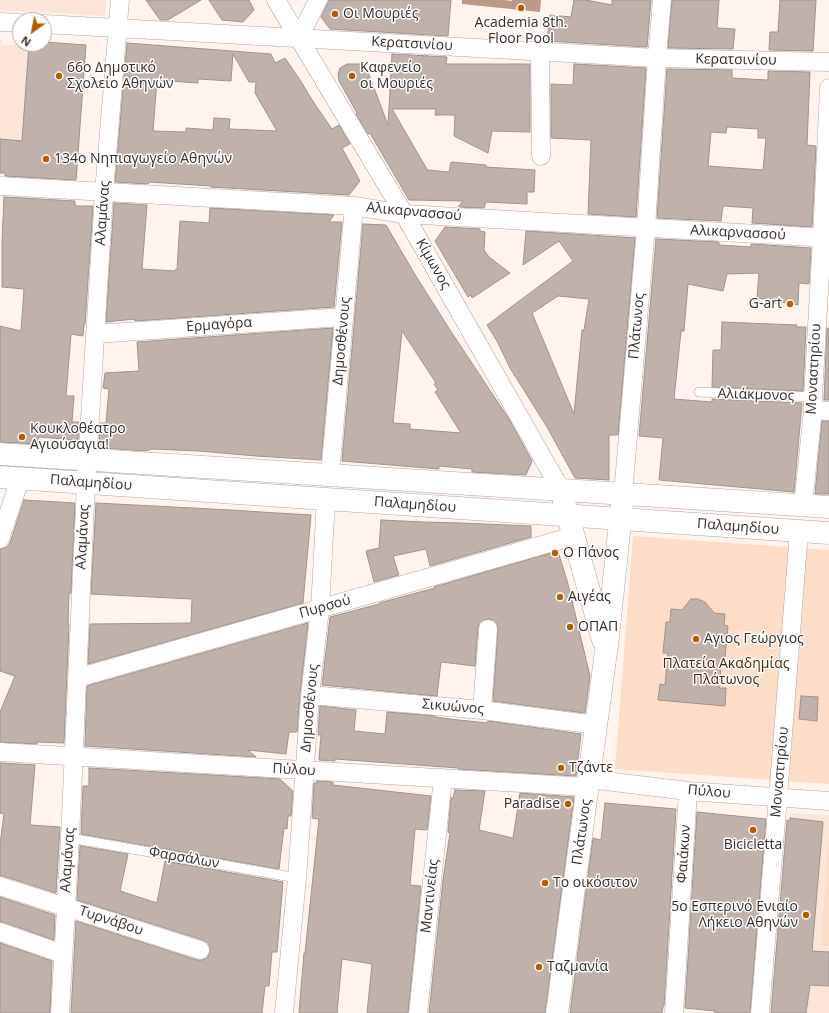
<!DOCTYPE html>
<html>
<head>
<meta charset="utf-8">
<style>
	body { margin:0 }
	#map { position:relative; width:829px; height:1013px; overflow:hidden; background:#fff4ed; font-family:"Open Sans",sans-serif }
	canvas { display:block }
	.north { position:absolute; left:12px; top:12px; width:40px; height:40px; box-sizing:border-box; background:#fff; border:1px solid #adabaa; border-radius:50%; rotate:213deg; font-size:11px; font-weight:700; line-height:16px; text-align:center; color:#332d2a }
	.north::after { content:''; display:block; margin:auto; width:14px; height:18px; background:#b85c04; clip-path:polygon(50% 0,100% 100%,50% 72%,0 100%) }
</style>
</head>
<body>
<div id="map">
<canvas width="829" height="1013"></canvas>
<div class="north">N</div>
</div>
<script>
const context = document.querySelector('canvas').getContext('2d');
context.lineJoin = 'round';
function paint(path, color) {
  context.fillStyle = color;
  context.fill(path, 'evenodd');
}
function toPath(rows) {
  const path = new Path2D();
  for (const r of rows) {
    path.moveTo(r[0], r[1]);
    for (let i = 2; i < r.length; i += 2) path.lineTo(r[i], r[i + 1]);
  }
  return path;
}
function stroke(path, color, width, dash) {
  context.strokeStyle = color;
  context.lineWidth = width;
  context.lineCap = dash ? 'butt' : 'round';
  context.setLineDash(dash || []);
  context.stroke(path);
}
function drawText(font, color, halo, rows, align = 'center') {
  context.font = font + ' "Open Sans",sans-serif';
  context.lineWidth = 3;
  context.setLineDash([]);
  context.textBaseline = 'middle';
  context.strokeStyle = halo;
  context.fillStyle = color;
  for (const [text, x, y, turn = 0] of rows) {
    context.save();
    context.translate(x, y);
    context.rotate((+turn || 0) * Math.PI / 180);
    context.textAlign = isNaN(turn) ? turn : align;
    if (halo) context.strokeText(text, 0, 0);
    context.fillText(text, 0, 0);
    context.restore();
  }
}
paint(toPath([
	[0,0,106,0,105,16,0,10],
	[18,38,20,38,20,44,44,44,44,42,86,45,85,69,81,69,81,77,84,78,82,113,79,112,78,121,81,121,77,179,0,173,0,39,2,41,2,45,14,45],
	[790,813,829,815,829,1013,774,1013]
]), '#fae5d8');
paint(toPath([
	[633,536,829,550,829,784,615,769],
	[829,837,829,946,821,945]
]), '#fddcc8');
paint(toPath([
	[462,0,504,0,512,1,512,0,541,0,540,12,462,4]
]), '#ba9a87');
const building = toPath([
	[146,0,201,0,168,20,160,20,146,0],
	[209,0,249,0,254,10,243,22,222,20,209,0],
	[329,0,451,0,448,36,330,29,321,17,329,0],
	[574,0,586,0,612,5,612,0,651,0,647,47,547,41,550,15,571,17,574,0],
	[672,0,719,0,717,28,735,29,733,49,668,48,672,0],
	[780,0,816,0,813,51,769,50,770,32,778,32,780,0],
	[44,42,86,45,76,180,5,176,5,173,0,173,0,139,22,141,29,44,44,44,44,42],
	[127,43,271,54,275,63,285,58,300,80,314,103,332,129,339,125,350,144,342,148,360,181,349,195,211,187,211,186,149,182,148,184,115,182,127,43],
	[233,54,249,82,256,82,255,93,277,131,229,129,230,119,214,118,213,130,186,128,186,132,153,131,157,80,198,83,198,79,231,81,233,54],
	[392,54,447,57,446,64,530,64,530,132,492,131,488,153,454,136,455,115,435,115,436,109,392,109,428,171,428,170,449,172,451,162,486,165,486,167,535,170,534,192,527,192,527,204,486,202,484,208,458,207,463,201,409,200,370,133,368,134,356,114,357,113,339,81,338,74,340,68,347,64,365,64,388,125,392,54],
	[574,64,646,68,636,217,588,214,591,140,551,138,551,84,573,85,574,64],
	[667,69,732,70,732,78,749,79,768,80,768,71,810,72,807,145,816,146,812,227,752,223,753,208,723,206,721,221,657,218,667,69],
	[727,127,758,129,758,138,766,138,763,170,708,166,711,132,726,133,727,127],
	[4,197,75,201,75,206,93,206,85,324,84,324,83,336,71,334,66,396,74,396,72,422,79,422,78,440,39,437,37,444,0,442,0,326,21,331,24,289,2,287,2,243,4,197],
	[114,203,147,205,142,269,175,271,176,269,177,270,180,221,209,223,210,208,334,215,329,222,342,222,334,307,135,321,135,319,106,322,114,203],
	[363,224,386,225,414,273,450,330,509,419,532,461,526,475,472,472,472,469,439,466,439,469,342,461,363,224],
	[402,331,436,383,434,384,438,390,435,392,461,433,410,429,410,424,393,423,402,331],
	[445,227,480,229,480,231,485,232,484,250,489,257,510,273,472,298,471,295,468,297,435,241,445,227],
	[526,231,635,238,618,435,609,435,609,480,575,478,547,427,510,368,497,341,487,325,573,261,559,241,523,265,526,231],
	[558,296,589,299,584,330,582,330,574,414,532,313,558,296],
	[656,239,719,242,719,245,751,247,751,244,811,248,809,284,799,283,798,305,757,298,759,273,727,274,723,291,688,284,684,331,681,331,674,399,712,402,712,399,802,403,794,492,659,480,663,438,639,436,656,239],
	[722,322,797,325,796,327,806,327,803,391,712,387,713,350,721,350,722,322],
	[333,328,321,460,256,456,199,451,152,449,146,451,104,448,99,445,100,423,106,423,109,389,103,388,105,373,139,371,137,342,333,328],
	[827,328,829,329,829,400,824,400,827,328],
	[822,421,829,421,829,494,815,494,822,421],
	[24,500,75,503,71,593,69,593,68,624,69,624,64,743,37,742,37,744,0,742,0,712,15,676,0,671,0,549,2,549,7,547,10,543,24,500],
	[96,503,231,510,277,513,311,515,303,603,88,664,90,624,191,623,192,599,91,594,96,503],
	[381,520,423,522,461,523,531,526,531,537,430,566,426,549,393,556,399,575,374,582,366,551,379,548,381,520],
	[558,551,568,584,590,676,585,713,493,701,498,630,497,624,494,620,489,619,483,620,479,623,478,628,475,666,441,662,437,696,322,685,330,617,379,604,379,603,435,588,434,587,558,551],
	[691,599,698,599,705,602,714,613,725,614,724,625,728,626,725,657,722,656,719,688,726,688,725,706,658,700,660,684,665,685,668,653,663,653,666,622,670,622,671,609,682,610,691,599],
	[308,623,300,694,297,732,289,732,286,754,248,750,256,757,85,746,87,686,308,623],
	[801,696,818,697,817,721,799,719,801,696],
	[320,706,356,710,354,731,385,734,387,712,435,716,435,717,450,719,487,723,488,721,581,734,576,776,458,769,458,768,335,759,335,761,319,760,321,735,318,735,320,706],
	[0,763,35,765,30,825,60,827,56,893,3,876,0,876,0,844,4,814,0,813,0,763],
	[89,768,280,779,293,791,291,816,288,816,287,829,284,828,279,869,81,834,83,786,89,786,89,768],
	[317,781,333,782,333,785,431,796,427,830,415,829,410,885,421,886,408,1013,367,1013,372,964,342,959,337,1013,299,1013,304,953,305,953,319,819,312,818,314,783,317,783,317,781],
	[455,790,485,791,479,830,513,838,520,793,574,797,545,1013,429,1013,443,880,450,833,448,832,451,798,453,798,455,790],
	[605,803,676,809,664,1006,663,1006,662,1013,570,1013,593,838,601,840,605,803],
	[697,812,766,819,750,1013,714,1013,715,1011,685,1008,697,812],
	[790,818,823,822,812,951,829,952,829,986,810,985,806,1013,771,1013,787,820,790,821,790,818],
	[80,846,128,854,120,891,157,903,165,861,283,882,277,952,272,952,269,986,265,986,262,1013,71,1013,76,921,197,960,202,960,207,958,210,953,210,947,208,943,203,940,77,900,80,846],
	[0,897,55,915,54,940,3,922,0,922,0,897],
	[0,943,52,961,50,1013,0,1013,0,943]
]);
paint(building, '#c0b2aa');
stroke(building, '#9f928b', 1);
const lane = toPath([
	[699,392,813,397],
	[70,838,297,878]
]);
const street = toPath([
	[276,0,404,214,561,490],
	[0,22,20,23],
	[44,24,657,58,829,62],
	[299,38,318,0],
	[540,52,541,156],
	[0,186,354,206,404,214,829,238],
	[95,334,343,317],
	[813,410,829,411],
	[330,475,354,206],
	[623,494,646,227,657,58,662,0],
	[803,506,813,410,813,397,822,238,829,88],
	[0,539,20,479],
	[77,678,574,536],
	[310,695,482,710,596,725],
	[482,710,488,629],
	[0,752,588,787],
	[589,779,688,791,829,801],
	[0,886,200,950],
	[0,932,63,954],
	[60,1013,70,838,86,483,104,193,120,0],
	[284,1013,297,878,310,695,320,609,326,499],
	[418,1013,443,778],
	[674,1013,688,791],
	[760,1013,778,797,799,531]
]);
const secondary = toPath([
	[0,454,829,507],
	[0,477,829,533],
	[564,502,603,640],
	[557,1013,608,637,622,504]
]);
stroke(lane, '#b2a59d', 10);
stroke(street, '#b2a59d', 19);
stroke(secondary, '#b2a59d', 23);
stroke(lane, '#fff', 9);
stroke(street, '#fff', 18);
stroke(secondary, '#fff', 22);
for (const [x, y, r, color] of [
	[521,8,4,"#b85c04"],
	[335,14,4,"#b85c04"],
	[59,76,4,"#b85c04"],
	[352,76,4,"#b85c04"],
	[46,159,4,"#b85c04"],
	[790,304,4,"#b85c04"],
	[22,437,4,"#b85c04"],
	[555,553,4,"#b85c04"],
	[560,597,4,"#b85c04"],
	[570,627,4,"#b85c04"],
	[696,639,4,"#b85c04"],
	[561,768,4,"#b85c04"],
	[568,804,4,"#b85c04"],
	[753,830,4,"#b85c04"],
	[545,883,4,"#b85c04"],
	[806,915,4,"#b85c04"],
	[539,967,4,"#b85c04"]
]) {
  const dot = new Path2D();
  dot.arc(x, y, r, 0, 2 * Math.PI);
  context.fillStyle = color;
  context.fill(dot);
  stroke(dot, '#fff', 1.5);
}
drawText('14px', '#332d2a', '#fff', [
	["Οι Μουριές",343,14],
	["Academia 8th.",521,23,"center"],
	["Floor Pool",521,39,"center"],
	["66ο Δημοτικό",67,68],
	["Σχολείο Αθηνών",67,84],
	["Καφενείο",360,68],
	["οι Μουριές",360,84],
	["134ο Νηπιαγωγείο Αθηνών",54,159],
	["G-art",782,304,"right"],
	["Κουκλοθέατρο",30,429],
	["Αγιούσαγια!",30,445],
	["Ο Πάνος",563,553],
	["Αιγέας",568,597],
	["ΟΠΑΠ",578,627],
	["Αγιος Γεώργιος",704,639],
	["Τζάντε",569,768],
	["Paradise",560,804,"right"],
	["Bicicletta",753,845,"center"],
	["Το οικόσιτον",553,883],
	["5ο Εσπερινό Ενιαίο",798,907,"right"],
	["Λήκειο Αθηνών",798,923,"right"],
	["Ταζμανία",547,967]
], 'left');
drawText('14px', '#332d2a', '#fff', [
	["Κερατσινίου",412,44,3],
	["Κερατσινίου",736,60,1],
	["Αλικαρνασσού",414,212,5],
	["Αλαμάνας",103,213,-86],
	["Αλικαρνασσού",738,233,3],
	["Κίμωνος",433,264,60],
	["Ερμαγόρα",219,325,-4],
	["Πλάτωνος",637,326,-85],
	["Δημοσθένους",342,341,-85],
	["Μοναστηρίου",814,369,-87],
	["Αλιάκμονος",756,395,2],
	["Παλαμηδίου",91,483,4],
	["Παλαμηδίου",415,505,4],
	["Παλαμηδίου",738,527,4],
	["Αλαμάνας",83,537,-87],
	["Πυρσού",325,607,-16],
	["Σικυώνος",453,707,5],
	["Δημοσθένους",310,708,-85],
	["Πύλου",294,770,3],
	["Μοναστηρίου",780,772,-85],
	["Πύλου",709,792,5],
	["Πλάτωνος",582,832,-82],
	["Φαιάκων",684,854,-86],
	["Φαρσάλων",184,858,10],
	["Αλαμάνας",68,860,-86],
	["Μαντινείας",430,896,-84],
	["Τυρνάβου",111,921,18]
]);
drawText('14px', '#491f00', '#fff', [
	["Πλατεία Ακαδημίας",726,664],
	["Πλάτωνος",726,680]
]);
</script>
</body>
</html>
